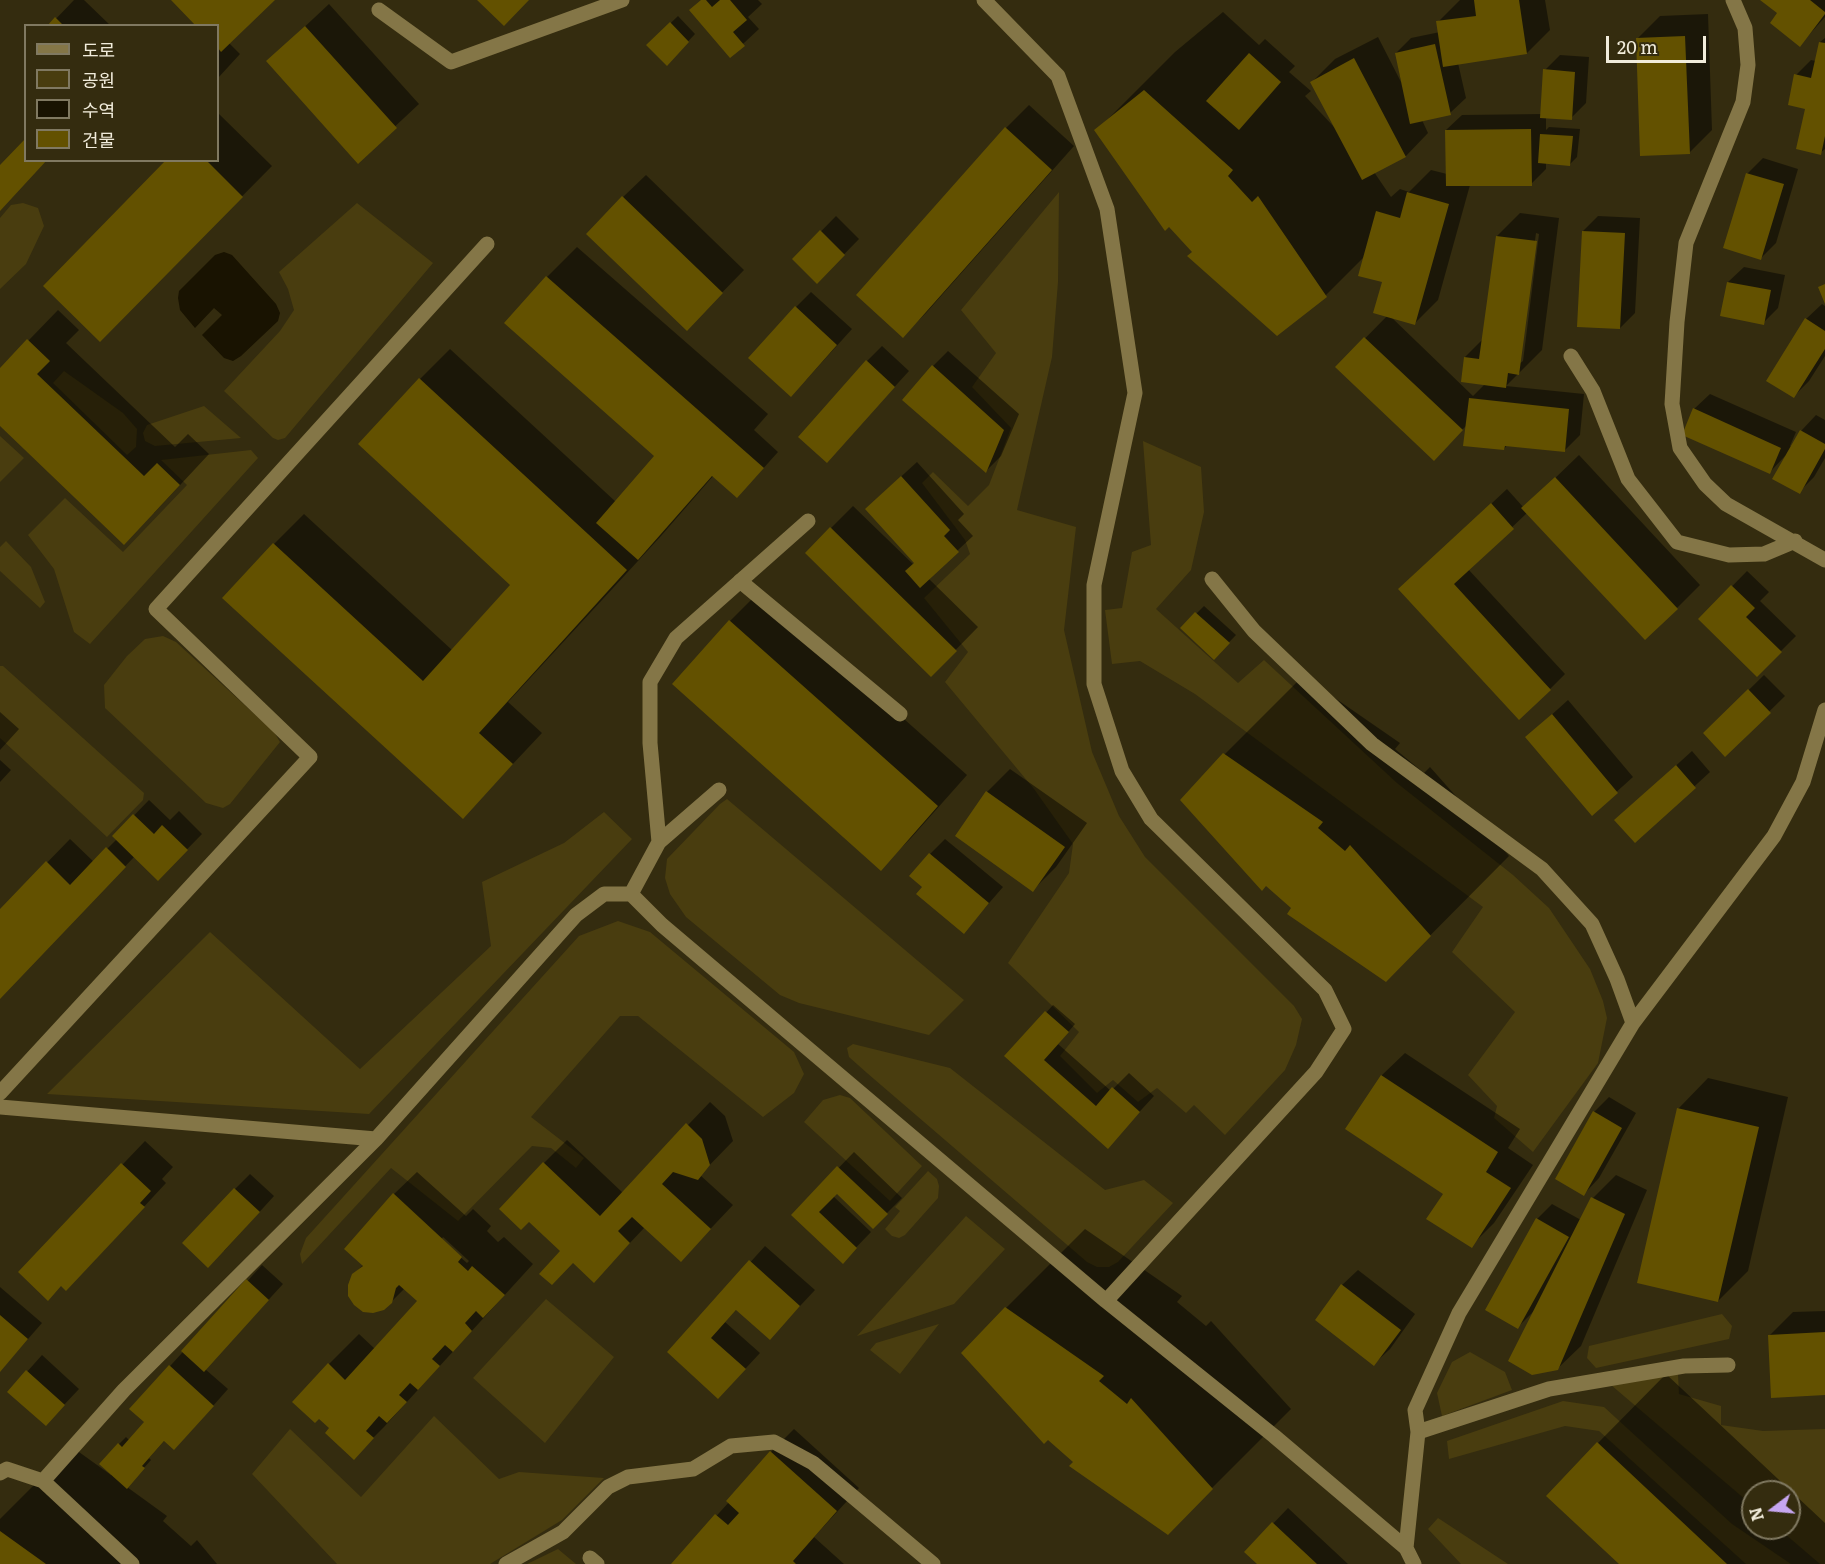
<!DOCTYPE html>
<html>
<head>
<meta charset="utf-8">
<style>
	body { margin:0 }
	#map { position:relative; width:1825px; height:1564px; overflow:hidden; background:#342c0f; font-family:Literata,"Noto Sans KR",serif }
	canvas { display:block }
	.legend { position:absolute; left:24px; top:24px; width:195px; height:138px; box-sizing:border-box; background:#342c0f; border:2px solid #807961; margin:0; padding:8px 10px; list-style:none; font-size:18px; color:#f1ecdb }
	.legend li { display:flex; align-items:center; gap:12px; height:30px }
	.legend b { width:30px; border:2px solid #807961 }
	.north { position:absolute; left:1741px; top:1480px; width:60px; height:60px; box-sizing:border-box; background:#342c0f; border:2px solid #807961; border-radius:50%; rotate:254deg; font-size:16px; font-weight:700; line-height:24px; text-align:center; color:#f1ecdb }
	.north::after { content:''; display:block; margin:auto; width:21px; height:27px; background:#c6a6f0; clip-path:polygon(50% 0,100% 100%,50% 72%,0 100%) }
	.scale { position:absolute; left:1606px; top:36px; width:100px; height:27px; box-sizing:border-box; border:3px solid #f1ecdb; border-top:0; padding-left:8px; font-size:18px; line-height:21px; white-space:nowrap; color:#f1ecdb; -webkit-text-stroke:4px #342c0f; paint-order:stroke }
</style>
</head>
<body>
<div id="map">
<canvas width="1825" height="1564"></canvas>
<ul class="legend">
<li><b style="height:8px;background:#847647"></b>도로</li>
<li><b style="height:16px;background:#493d0f"></b>공원</li>
<li><b style="height:16px;background:#191301"></b>수역</li>
<li><b style="height:16px;background:#635100"></b>건물</li>
</ul>
<div class="north">N</div>
<div class="scale">20 m</div>
</div>
<script>
const context = document.querySelector('canvas').getContext('2d');
context.lineJoin = 'round';
function paint(path, color) {
  context.fillStyle = color;
  context.fill(path, 'evenodd');
}
function toPath(rows) {
  const path = new Path2D();
  for (const r of rows) {
    path.moveTo(r[0], r[1]);
    for (let i = 2; i < r.length; i += 2) path.lineTo(r[i], r[i + 1]);
  }
  return path;
}
function stroke(path, color, width, dash) {
  context.strokeStyle = color;
  context.lineWidth = width;
  context.lineCap = dash ? 'butt' : 'round';
  context.setLineDash(dash || []);
  context.stroke(path);
}
paint(toPath([
	[1059,192,1058,282,1052,357,1017,510,1076,527,1064,630,1092,752,1119,816,1145,857,1294,1006,1302,1019,1296,1045,1285,1070,1225,1135,1194,1105,1186,1113,1157,1088,1138,1102,1113,1080,1097,1093,1060,1056,1079,1032,1008,963,1069,873,1073,844,1034,789,945,682,968,652,924,598,970,554,965,540,922,483,933,472,968,506,989,485,1011,428,972,387,996,353,961,310],
	[23,203,38,208,44,226,26,264,0,289,0,218,11,205],
	[357,203,433,263,285,438,278,440,273,438,224,391,280,331,294,310,288,289,279,272],
	[64,371,123,413,137,429,136,447,127,455,53,383],
	[204,406,241,438,155,446,145,441,143,433,147,425],
	[0,436,24,458,0,482],
	[1143,441,1201,467,1204,512,1191,570,1156,609,1238,683,1264,660,1397,783,1513,875,1549,908,1590,969,1603,1001,1607,1018,1598,1063,1533,1152,1494,1118,1497,1106,1468,1075,1515,1012,1452,952,1483,907,1195,694,1140,661,1112,664,1105,610,1122,608,1132,552,1151,545],
	[251,450,258,458,90,644,74,632,54,569,28,535,65,498,123,552,187,485,161,460],
	[6,541,31,567,45,602,40,608,0,571,0,547],
	[163,636,176,642,274,732,280,742,230,804,223,808,206,803,105,708,104,685,127,656,145,639],
	[0,666,3,666,144,793,143,800,107,837,0,738],
	[727,799,964,1000,929,1035,799,1003,780,995,686,917,670,894,665,878,667,859,720,804],
	[604,812,632,839,369,1114,47,1094,210,932,360,1069,491,946,482,882,564,843],
	[618,921,650,932,794,1052,804,1074,794,1093,763,1117,638,1016,620,1016,531,1117,584,1158,576,1168,551,1148,532,1146,458,1221,391,1168,302,1264,300,1254,306,1238,579,936],
	[853,1044,950,1068,1105,1190,1144,1180,1173,1203,1118,1262,1109,1267,1097,1267,1087,1262,867,1073,849,1057,847,1048],
	[840,1095,850,1098,922,1166,890,1201,804,1122,823,1100],
	[928,1171,937,1179,939,1186,938,1198,905,1235,899,1238,892,1236,885,1229,900,1211,895,1207],
	[966,1216,1005,1249,954,1304,857,1336],
	[546,1299,614,1357,545,1443,473,1378],
	[1722,1314,1732,1326,1729,1339,1596,1368,1587,1358,1589,1346],
	[939,1324,900,1374,870,1350,876,1343],
	[1470,1352,1505,1372,1512,1390,1442,1416,1437,1393,1452,1362],
	[1678,1374,1679,1394,1721,1406,1721,1425,1763,1431,1825,1429,1825,1564,1820,1564,1778,1528,1789,1528,1789,1492,1753,1492,1753,1506,1611,1385],
	[1563,1401,1604,1407,1732,1524,1791,1564,1746,1564,1599,1431,1565,1426,1449,1459,1447,1441],
	[434,1416,499,1479,519,1472,604,1478,562,1520,490,1564,337,1564,252,1474,290,1429,361,1497],
	[1438,1518,1508,1564,1461,1564,1428,1529],
	[558,1549,576,1564,527,1564]
]), '#493d0f');
paint(toPath([
	[224,252,232,255,276,304,280,313,278,321,241,356,233,361,224,358,202,335,222,315,214,308,195,328,180,310,178,298,179,291,215,255]
]), '#191301');
paint(toPath([
	[74,0,84,0,111,26,49,26],
	[173,0,272,0,228,42,240,54,218,78,218,26],
	[702,0,758,0,762,4,748,17,759,29,730,56],
	[1460,0,1545,0,1550,30,1527,53,1458,63,1466,98,1450,113,1422,120,1428,133,1406,156,1374,172,1391,197,1400,189,1409,192,1431,170,1447,174,1446,130,1462,115,1542,114,1545,70,1560,55,1589,57,1586,103,1571,118,1546,116,1546,130,1549,127,1580,129,1577,157,1570,164,1546,162,1546,169,1531,184,1470,185,1438,300,1415,323,1389,315,1473,396,1485,384,1465,357,1483,339,1497,236,1520,213,1559,218,1542,350,1506,386,1584,394,1580,435,1565,450,1508,444,1504,449,1467,425,1434,458,1337,367,1388,315,1383,281,1364,257,1326,295,1277,334,1096,131,1175,52,1223,12,1259,45,1265,39,1295,66,1289,72,1311,91,1305,96,1335,128,1312,82,1335,59,1378,37,1401,82,1396,53,1411,38,1440,32,1438,22],
	[1536,233,1539,234,1523,361,1519,364],
	[1763,0,1825,0,1825,17,1800,45,1779,13],
	[329,4,419,104,358,161,268,61],
	[1708,14,1712,130,1689,153,1637,39,1660,16],
	[678,16,695,34,667,64,648,45],
	[1825,38,1825,149,1820,153,1796,75,1811,60,1816,61,1820,42],
	[1029,105,1074,146,926,313,903,336,1006,128],
	[218,113,272,166,100,340,168,160,218,160],
	[1763,158,1798,169,1776,243,1760,259,1747,174],
	[646,175,744,270,709,306,623,197],
	[836,216,859,239,817,282,794,259],
	[1598,216,1640,218,1635,313,1620,328,1583,231],
	[577,247,768,414,754,430,778,452,752,481,714,475,661,536,508,702,542,733,463,817,274,544,304,514,452,650,512,584,420,379,450,349,616,502,657,455,506,323,547,277],
	[1744,267,1785,275,1778,308,1763,323,1728,282],
	[811,292,852,329,806,380,796,307],
	[1822,304,1825,306,1825,356,1809,381,1794,396,1806,319],
	[58,310,79,330,66,343,175,447,188,434,209,454,154,513,0,424,0,370],
	[882,346,909,371,827,461,867,361],
	[948,351,1019,414,1001,456,986,471,933,366],
	[1710,394,1796,432,1790,446,1792,447,1801,431,1816,415,1825,420,1825,458,1814,477,1799,492,1785,456,1770,472,1694,409],
	[1579,455,1700,585,1677,608,1527,513,1468,569,1565,674,1550,689,1416,574,1507,489,1524,508],
	[917,462,964,514,958,520,973,536,928,578,978,627,931,675,831,528,853,506,915,566,917,564,882,494],
	[1747,571,1769,592,1760,601,1796,636,1757,675,1700,619],
	[760,591,967,775,911,838,881,868,674,684,730,621],
	[1204,606,1236,635,1214,658,1182,628],
	[1764,675,1785,696,1725,755,1705,733],
	[1303,676,1400,743,1395,749,1424,773,1430,767,1509,856,1386,980,1293,908,1224,755],
	[1568,700,1633,777,1593,813,1527,737],
	[0,712,19,729,0,750],
	[1692,751,1710,772,1635,841,1616,820],
	[0,760,11,770,0,782],
	[1010,769,1087,823,1056,867,1033,890,957,836,987,792],
	[149,800,170,820,179,811,202,834,158,879,135,856,0,998,0,911,70,839,94,862,117,839,114,836],
	[945,839,1003,887,964,932,930,854],
	[1053,1005,1075,1024,1058,1044,1111,1091,1129,1073,1154,1096,1108,1146,1007,1056],
	[1405,1053,1520,1129,1508,1148,1533,1165,1494,1223,1471,1246,1445,1193,1347,1129,1382,1075],
	[1708,1078,1788,1097,1748,1271,1718,1301,1678,1109],
	[1609,1097,1636,1113,1599,1178,1584,1194,1594,1112],
	[710,1102,725,1116,733,1141,700,1175,733,1205,681,1260,645,1227,594,1281,562,1251,544,1163,567,1140,623,1193],
	[145,1141,173,1167,162,1179,166,1183,89,1266,62,1285,20,1272],
	[854,1152,902,1198,873,1227,837,1192,833,1196,871,1232,843,1261,793,1215],
	[417,1172,466,1216,473,1209,491,1226,487,1231,498,1242,504,1237,533,1264,384,1427,354,1457,331,1428,329,1364,359,1334,375,1349,419,1301,405,1288,391,1302,353,1275,363,1265,394,1194],
	[443,1237,469,1261,467,1263,441,1240],
	[250,1174,274,1196,224,1251,235,1189],
	[1616,1175,1647,1190,1581,1346,1557,1369,1536,1309,1518,1327,1537,1219,1552,1204,1581,1220,1593,1198],
	[1085,1229,1182,1296,1177,1302,1206,1326,1211,1321,1291,1409,1167,1533,1075,1461,1006,1308],
	[765,1246,815,1290,770,1338,737,1309,725,1322,760,1353,733,1382,669,1352],
	[262,1265,283,1284,205,1369,228,1389,189,1433,165,1440,149,1458,151,1460,127,1487,167,1516,163,1521,191,1546,197,1540,217,1564,0,1564,0,1519,72,1447,111,1475,119,1444,126,1437,130,1441,146,1422,131,1409],
	[1358,1270,1415,1314,1390,1349,1374,1364,1342,1285],
	[0,1287,42,1323,0,1371],
	[1825,1311,1825,1394,1770,1335,1793,1312],
	[42,1355,79,1389,46,1424,9,1392],
	[1666,1374,1825,1523,1825,1564,1621,1564,1598,1443],
	[1753,1492,1789,1492,1789,1528,1753,1528],
	[794,1429,859,1488,814,1537,844,1564,673,1564,729,1502,771,1452],
	[1288,1508,1348,1564,1259,1564,1246,1552]
]), '#0007');
paint(toPath([
	[171,0,275,0,221,52,218,48,218,26,196,26],
	[477,0,529,0,504,26],
	[701,0,706,0,712,7,720,0,730,0,747,20,733,32,745,46,730,58,689,10],
	[1474,0,1519,0,1527,54,1443,67,1436,21,1476,16],
	[1760,0,1810,0,1825,12,1825,14,1800,47,1770,23,1777,13],
	[55,17,64,26,47,26],
	[670,22,689,42,667,66,646,45],
	[305,26,397,128,358,164,266,61],
	[1685,36,1690,154,1640,156,1636,38],
	[1819,42,1825,43,1825,136,1821,155,1796,149,1805,109,1788,105,1794,74,1811,78],
	[1435,44,1451,115,1410,124,1395,53],
	[1249,53,1281,82,1239,130,1206,101],
	[1354,58,1406,157,1362,180,1310,82],
	[1543,69,1575,72,1572,120,1540,118],
	[1144,90,1233,170,1228,176,1252,202,1258,196,1327,297,1277,336,1187,256,1192,252,1169,227,1165,231,1094,130],
	[1005,127,1052,170,903,338,856,295],
	[1531,129,1532,186,1446,186,1445,130],
	[1540,134,1573,136,1570,166,1538,163],
	[26,138,26,160,47,160,0,211,0,165],
	[166,160,206,160,243,197,100,342,43,286],
	[1746,173,1784,184,1761,260,1723,248],
	[1407,192,1449,204,1415,325,1373,313,1382,282,1358,276,1376,211,1400,218],
	[622,196,723,293,687,331,586,234],
	[820,230,845,255,817,284,792,259],
	[1582,231,1625,233,1620,329,1577,327],
	[1496,236,1537,241,1519,375,1508,373,1506,388,1461,382,1464,357,1479,359],
	[546,276,764,468,737,498,712,476,638,560,596,523,654,456,504,323],
	[1727,282,1771,290,1764,325,1720,316],
	[1825,284,1825,304,1818,287],
	[795,306,837,345,791,397,748,358],
	[1805,318,1825,331,1825,349,1794,398,1766,381],
	[1364,337,1463,430,1434,461,1335,367],
	[27,339,50,361,37,374,144,476,157,463,180,485,124,545,0,426,0,368],
	[866,360,895,387,827,463,798,437],
	[932,365,1004,430,986,473,902,400],
	[419,378,627,570,479,733,513,764,463,819,222,598,273,543,423,681,510,585,358,444],
	[1469,398,1569,409,1565,452,1505,446,1504,450,1463,446],
	[1693,408,1781,448,1770,474,1682,435],
	[1800,430,1825,444,1825,449,1800,494,1772,479],
	[901,476,950,530,944,536,959,552,920,588,905,571,914,563,865,509],
	[1555,477,1678,609,1645,640,1521,508],
	[1491,503,1514,529,1454,584,1551,690,1519,720,1398,589],
	[830,527,957,651,931,677,805,553],
	[1731,585,1755,608,1746,617,1782,652,1757,677,1698,619],
	[1195,612,1230,643,1214,660,1180,628],
	[729,620,938,806,881,871,672,684],
	[1748,689,1771,713,1725,757,1703,733],
	[1552,714,1618,793,1592,816,1525,737],
	[1223,753,1323,822,1318,828,1345,851,1350,845,1431,936,1386,982,1287,914,1291,908,1266,886,1262,891,1180,800],
	[1676,765,1696,788,1635,843,1614,820],
	[986,791,1065,847,1033,892,955,836],
	[133,814,154,834,162,825,188,850,158,881,112,836],
	[106,847,126,867,0,999,0,909,46,861,70,885],
	[929,853,989,903,964,934,916,894,922,887,909,876],
	[1045,1011,1069,1032,1044,1060,1096,1106,1112,1087,1140,1112,1108,1149,1004,1056],
	[1381,1075,1498,1152,1486,1172,1511,1188,1472,1248,1426,1219,1443,1194,1345,1129],
	[1677,1108,1759,1127,1718,1302,1637,1283],
	[1593,1111,1622,1128,1584,1196,1555,1179],
	[686,1123,702,1139,710,1165,698,1180,673,1172,662,1184,711,1229,681,1262,632,1217,618,1231,630,1243,594,1283,573,1263,552,1285,539,1274,560,1251,529,1222,521,1230,499,1209,543,1162,600,1216],
	[121,1163,151,1191,140,1203,145,1207,66,1291,61,1286,48,1301,18,1272],
	[837,1166,888,1214,873,1229,837,1194,819,1212,857,1248,843,1264,791,1215],
	[234,1188,260,1212,208,1268,182,1243],
	[393,1193,462,1257,458,1262,468,1271,472,1266,505,1295,483,1318,476,1311,465,1323,472,1331,453,1352,445,1345,432,1359,440,1366,418,1390,410,1383,399,1395,407,1402,387,1423,379,1416,366,1431,374,1438,354,1460,325,1433,329,1428,319,1419,315,1423,292,1402,328,1363,345,1380,417,1301,399,1285,396,1288,392,1303,384,1310,373,1313,363,1312,354,1305,348,1296,348,1285,352,1274,363,1266,344,1249],
	[1591,1197,1625,1214,1558,1370,1532,1375,1508,1361],
	[1536,1218,1569,1237,1518,1329,1485,1310],
	[749,1260,800,1306,770,1340,736,1310,711,1338,746,1369,718,1399,667,1352],
	[246,1279,269,1300,204,1372,181,1351],
	[1341,1284,1401,1330,1374,1366,1315,1320],
	[1005,1307,1104,1376,1099,1381,1127,1404,1131,1398,1213,1489,1168,1535,1069,1466,1073,1462,1048,1440,1044,1444,961,1353],
	[0,1315,28,1339,0,1372],
	[1825,1332,1825,1395,1771,1398,1768,1335],
	[169,1365,214,1406,174,1450,164,1441,142,1466,145,1468,127,1489,99,1464,118,1443,122,1447,144,1422,129,1409],
	[26,1370,65,1405,46,1426,7,1392],
	[1597,1442,1727,1564,1619,1564,1546,1496],
	[770,1451,837,1511,793,1561,796,1564,671,1564,715,1514,728,1525,739,1513,726,1501],
	[1272,1522,1317,1564,1257,1564,1244,1552],
	[0,1531,46,1564,0,1564]
]), '#635100');
stroke(toPath([
	[984,0,1058,76,1107,209,1135,393,1094,585,1094,684,1122,771,1151,819,1325,990,1344,1029,1316,1072,1106,1301],
	[1733,0,1745,28,1748,65,1743,102,1686,243,1677,322,1672,404,1680,448,1705,484,1726,504,1825,560],
	[379,10,451,62,622,0],
	[1571,356,1593,391,1628,479,1677,542,1729,555,1764,554,1795,541],
	[1212,579,1254,631,1372,744,1542,869,1592,924,1617,979,1633,1023],
	[740,581,900,714],
	[659,842,650,743,650,682,676,638,808,521],
	[631,894,662,925,1106,1301,1274,1436,1406,1548],
	[0,1093,310,757,156,609,487,244],
	[0,1107,376,1139,576,915,604,894,631,894,659,842,719,790],
	[1418,1432,1549,1389,1684,1366,1728,1365],
	[0,1473,7,1469,43,1481],
	[590,1558,597,1564],
	[132,1564,43,1481,124,1390,376,1139],
	[506,1564,563,1532,608,1487,628,1477,693,1469,731,1446,774,1442,813,1463,933,1564],
	[1414,1564,1406,1548,1418,1432,1415,1410,1459,1313,1633,1023,1774,836,1803,782,1825,710]
]), '#847647', 15);
</script>
</body>
</html>
